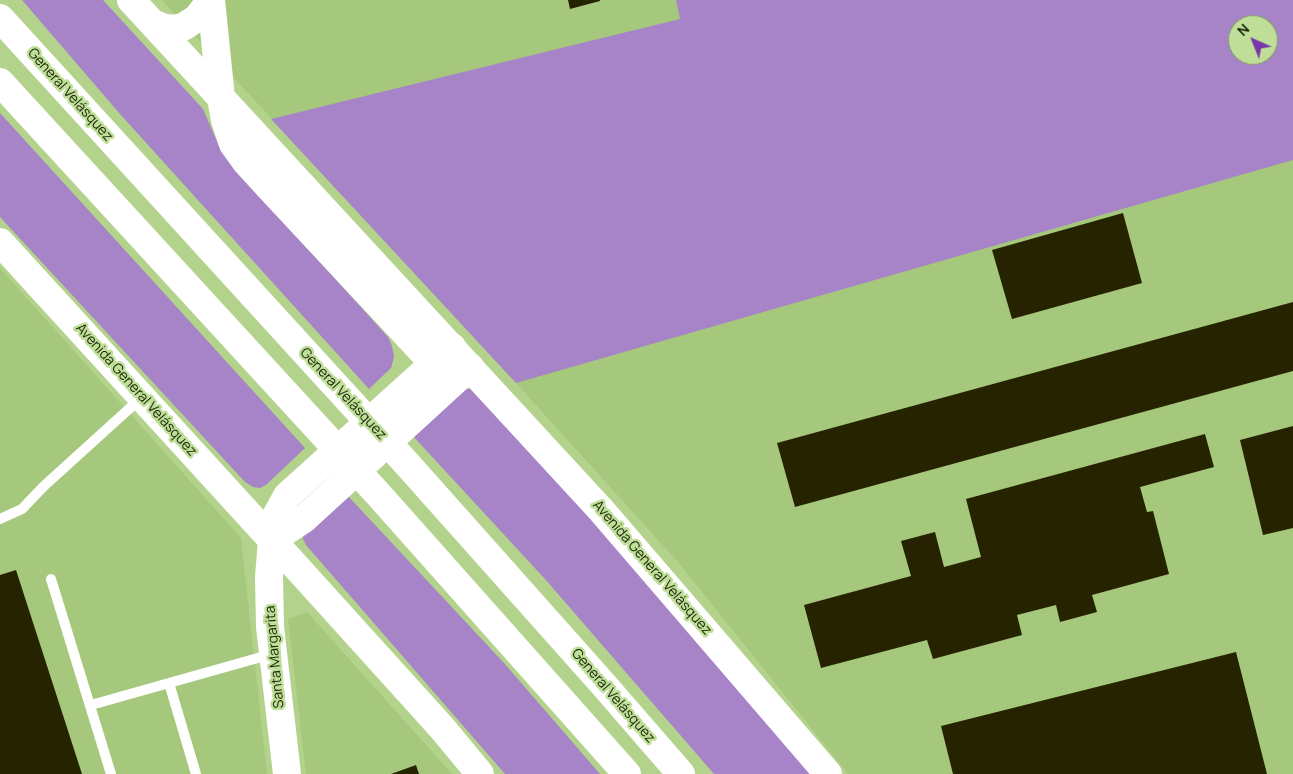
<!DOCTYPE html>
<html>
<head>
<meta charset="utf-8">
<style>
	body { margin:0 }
	#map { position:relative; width:1293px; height:774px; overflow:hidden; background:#b3d28c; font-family:Manrope,sans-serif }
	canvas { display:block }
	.north { position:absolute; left:1228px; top:15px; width:50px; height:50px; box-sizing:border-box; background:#bfdf98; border:1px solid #7d945e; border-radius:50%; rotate:316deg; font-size:14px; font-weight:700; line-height:20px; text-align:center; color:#192408 }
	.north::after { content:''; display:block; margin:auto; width:18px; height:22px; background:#7a37aa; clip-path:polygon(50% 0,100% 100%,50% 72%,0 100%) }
</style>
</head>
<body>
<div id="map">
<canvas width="1293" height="774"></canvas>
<div class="north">N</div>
</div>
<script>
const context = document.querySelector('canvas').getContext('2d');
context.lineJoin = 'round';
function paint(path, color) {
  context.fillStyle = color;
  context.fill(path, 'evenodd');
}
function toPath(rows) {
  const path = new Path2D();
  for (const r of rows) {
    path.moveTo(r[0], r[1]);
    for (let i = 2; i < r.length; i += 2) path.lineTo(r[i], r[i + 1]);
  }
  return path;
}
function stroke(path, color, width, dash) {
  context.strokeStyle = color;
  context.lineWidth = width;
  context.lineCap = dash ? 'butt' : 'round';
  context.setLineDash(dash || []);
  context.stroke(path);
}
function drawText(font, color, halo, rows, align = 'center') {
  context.font = font + ' Manrope,sans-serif';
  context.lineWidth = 5;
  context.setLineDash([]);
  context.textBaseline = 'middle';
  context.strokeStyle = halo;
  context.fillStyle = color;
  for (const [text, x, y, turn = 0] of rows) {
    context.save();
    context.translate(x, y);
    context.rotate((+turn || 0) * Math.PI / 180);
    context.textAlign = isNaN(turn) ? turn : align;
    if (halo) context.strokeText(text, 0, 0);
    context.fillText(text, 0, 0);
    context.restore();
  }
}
paint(toPath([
	[162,0,1293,0,1293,774,848,774,678,562,516,383],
	[1238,25,1268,25,1268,55,1238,55],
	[0,268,241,538,267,774,0,774],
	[307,612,452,774,306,774,288,619]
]), '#a6c87c');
paint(toPath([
	[22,0,103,0,203,109,219,146,230,163,388,337,392,346,394,357,391,368,369,389,120,114],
	[676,0,1293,0,1293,160,516,383,271,119,680,19],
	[1238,25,1268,25,1268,55,1238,55],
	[0,113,305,448,266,485,260,488,253,487,245,482,0,217],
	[464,389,474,389,535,454,813,774,714,774,545,579,412,435],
	[348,496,504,663,600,774,505,774,306,545,303,539,304,532]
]), '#a784c7');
paint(toPath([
	[568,0,600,0,600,1,570,9],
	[1123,213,1142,283,1012,319,992,250],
	[1293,302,1293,371,795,507,777,443],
	[1293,426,1293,528,1263,535,1240,440],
	[1205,434,1214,467,1140,487,1147,512,1153,511,1169,574,1092,595,1097,612,1060,622,1056,605,1017,615,1022,635,933,659,927,640,821,668,804,605,911,576,901,541,935,532,944,567,981,557,966,499],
	[16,570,82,774,0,774,0,575],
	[1236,652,1267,774,953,774,941,726],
	[416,765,419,774,391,774]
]), '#262400');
stroke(toPath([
	[0,519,22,509,44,486,141,398],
	[51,579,111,774],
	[169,683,196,774],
	[91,705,272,654]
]), '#fff', 10);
stroke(toPath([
	[131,0,601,510,828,774],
	[211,0,221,98,225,120,233,144,246,162,267,185,433,363],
	[153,23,162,27,172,29,183,27,197,18,207,5,209,0],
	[0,242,272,540,442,728,480,774],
	[272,540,304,519,470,367],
	[287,774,270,627,269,577,273,528,276,516,287,496,452,347]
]), '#fff', 28);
stroke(toPath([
	[0,18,408,465,603,684,681,774],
	[0,82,378,494,627,774]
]), '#fff', 28);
drawText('14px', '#192408', '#bfdf98', [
	["General Velásquez",70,95,48],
	["Avenida General Velásquez",136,390,48],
	["General Velásquez",343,394,47],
	["Avenida General Velásquez",652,568,49],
	["Santa Margarita",275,657,-95],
	["General Velásquez",613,696,49]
]);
</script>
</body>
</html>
